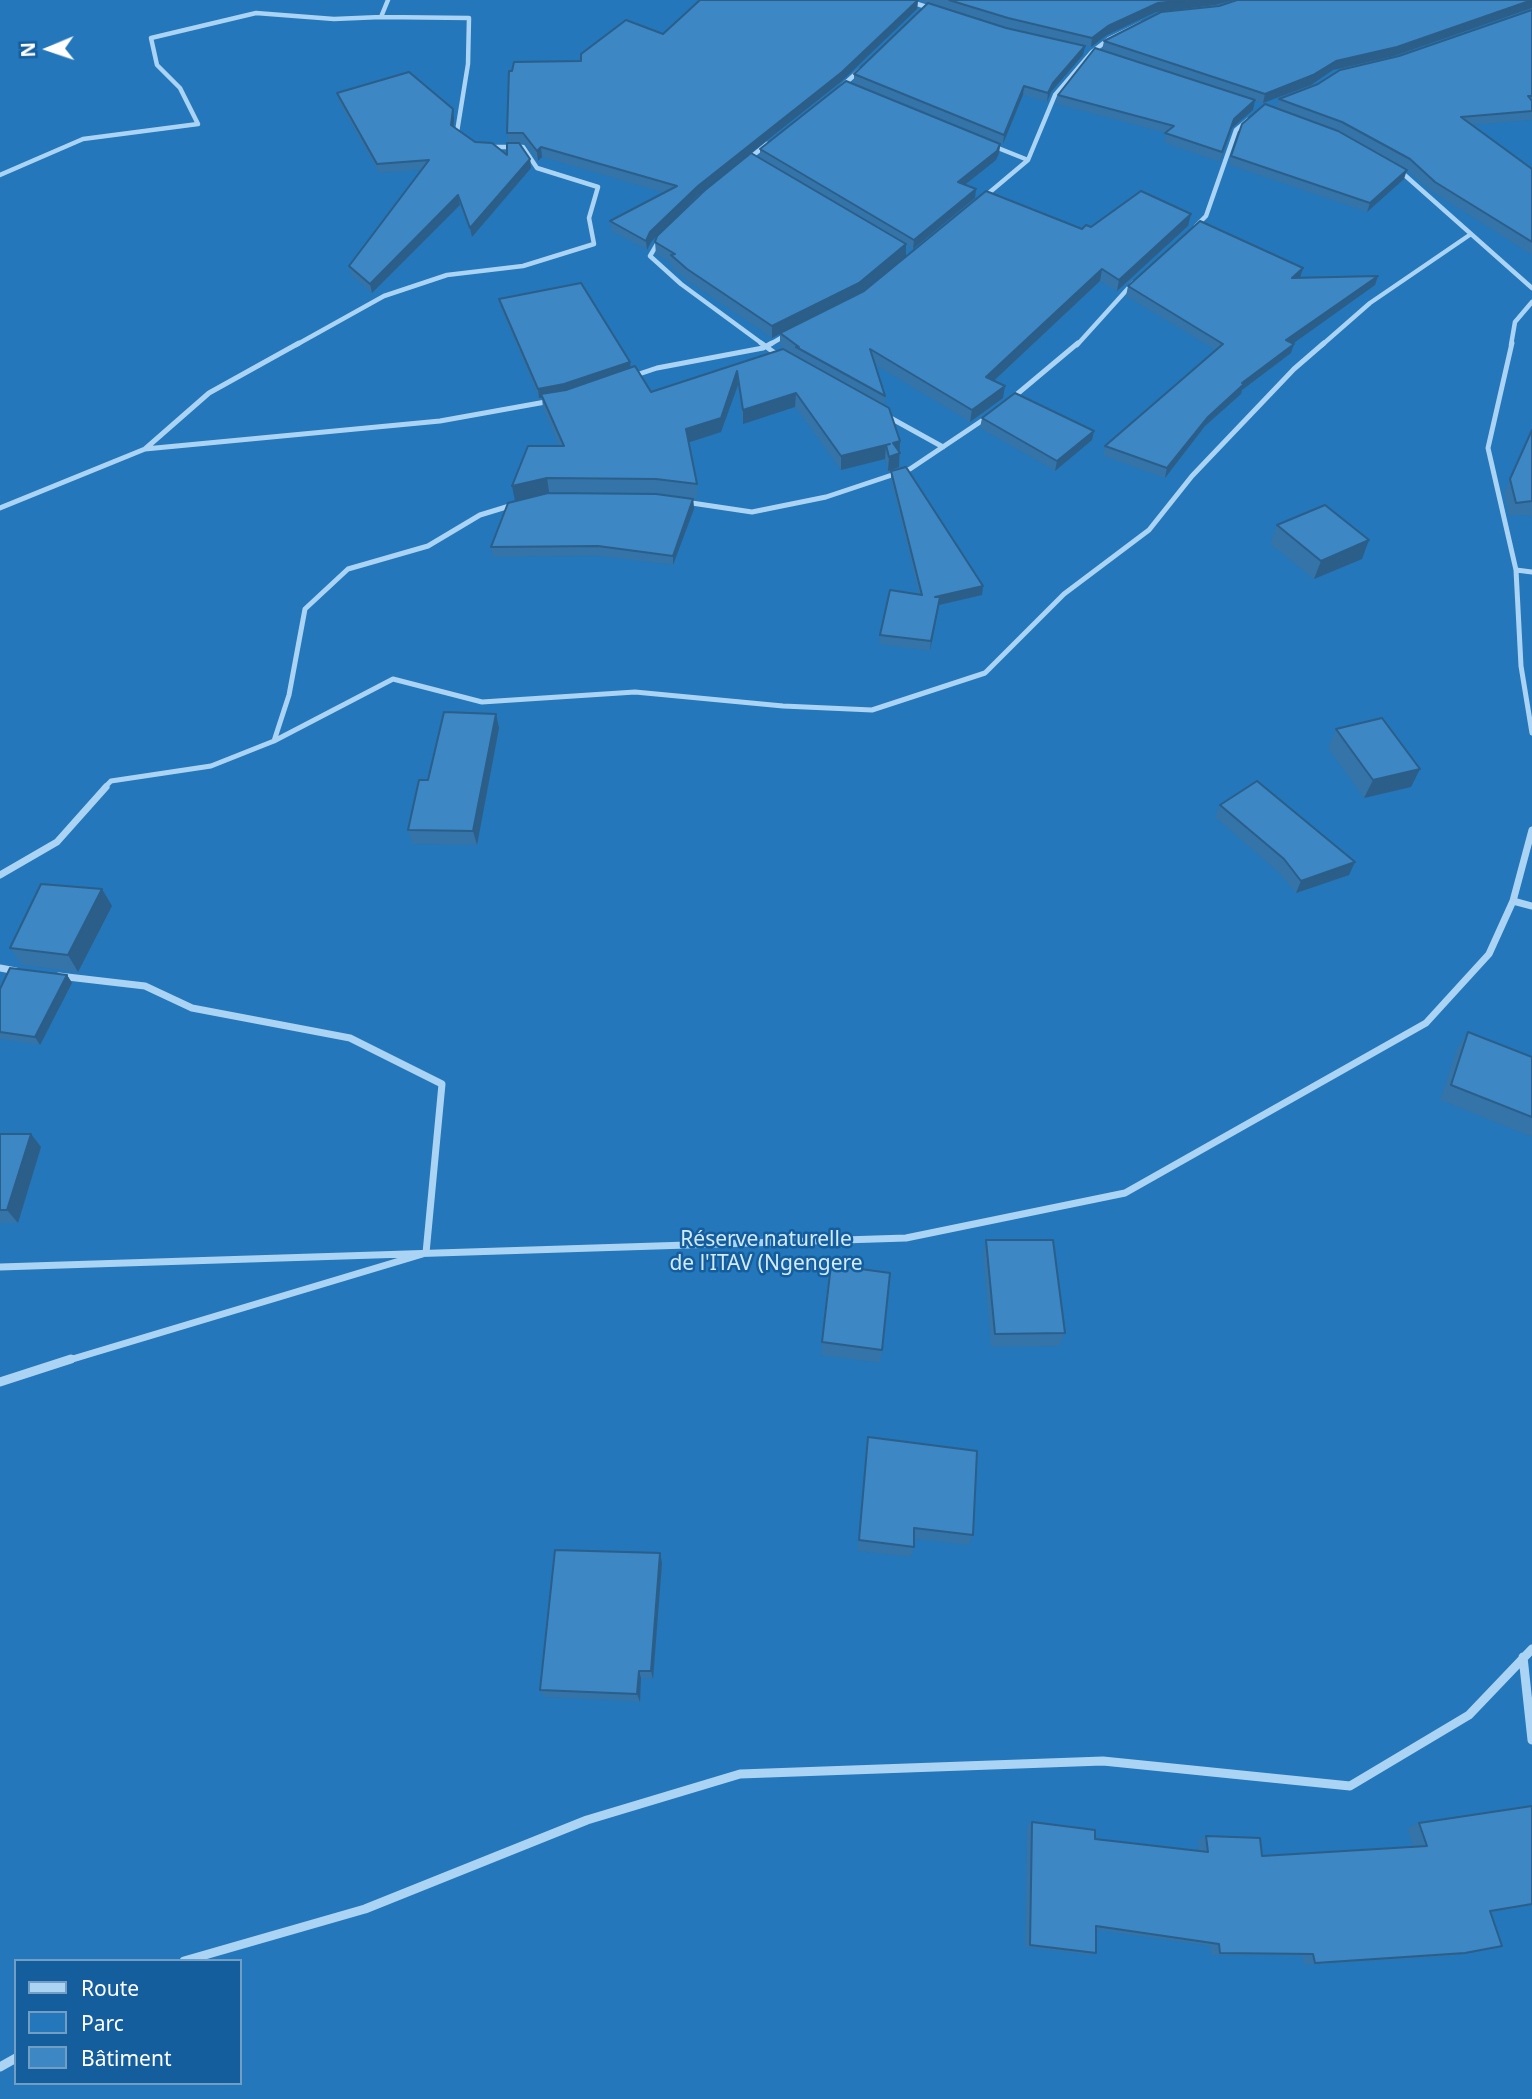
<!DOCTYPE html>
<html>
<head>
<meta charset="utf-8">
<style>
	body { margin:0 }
	#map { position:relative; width:1532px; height:2099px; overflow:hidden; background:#145e9d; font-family:"Noto Sans",sans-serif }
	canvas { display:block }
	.legend { position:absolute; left:14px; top:1959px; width:228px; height:126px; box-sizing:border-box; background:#145e9d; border:2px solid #729ec4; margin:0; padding:9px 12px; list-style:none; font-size:21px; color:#fff }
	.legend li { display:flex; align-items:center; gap:14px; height:35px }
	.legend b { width:35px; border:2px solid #729ec4 }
	.north { position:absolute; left:14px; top:14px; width:70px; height:70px; -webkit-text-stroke:5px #145e9d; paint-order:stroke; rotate:268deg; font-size:19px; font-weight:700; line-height:28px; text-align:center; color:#fff }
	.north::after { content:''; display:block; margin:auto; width:24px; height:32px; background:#fff; clip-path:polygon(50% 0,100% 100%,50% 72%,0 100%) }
</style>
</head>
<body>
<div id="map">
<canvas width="1532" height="2099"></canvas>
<ul class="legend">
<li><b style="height:9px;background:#aad3f4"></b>Route</li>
<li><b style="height:19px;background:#2377ba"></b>Parc</li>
<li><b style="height:19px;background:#3d87c4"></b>Bâtiment</li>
</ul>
<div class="north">N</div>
</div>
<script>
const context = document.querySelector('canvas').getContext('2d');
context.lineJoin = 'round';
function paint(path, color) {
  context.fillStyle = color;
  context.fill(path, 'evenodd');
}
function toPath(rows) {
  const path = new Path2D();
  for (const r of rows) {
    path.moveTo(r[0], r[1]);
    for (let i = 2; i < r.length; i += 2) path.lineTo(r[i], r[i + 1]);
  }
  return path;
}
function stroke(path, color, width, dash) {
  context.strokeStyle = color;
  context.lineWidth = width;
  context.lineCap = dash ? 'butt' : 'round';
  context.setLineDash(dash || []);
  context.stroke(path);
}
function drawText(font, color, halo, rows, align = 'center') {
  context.font = font + ' "Noto Sans",sans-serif';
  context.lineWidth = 5;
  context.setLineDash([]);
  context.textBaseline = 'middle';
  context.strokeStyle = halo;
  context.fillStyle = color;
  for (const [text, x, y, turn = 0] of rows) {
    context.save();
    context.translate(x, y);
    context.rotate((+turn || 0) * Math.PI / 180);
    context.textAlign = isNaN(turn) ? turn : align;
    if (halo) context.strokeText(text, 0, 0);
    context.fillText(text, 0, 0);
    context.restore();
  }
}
paint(toPath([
	[0,0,1532,0,1532,2099,0,2099],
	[16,1961,240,1961,240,2083,16,2083]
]), '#2377ba');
stroke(toPath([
	[905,0,933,9],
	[381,17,469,18,468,64,457,132,463,136],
	[840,88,860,70],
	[993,146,1028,160],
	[746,161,767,144],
	[1399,170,1532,288],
	[0,175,83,139,198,124,180,88,157,65,151,38,256,13,334,19,381,17,388,0],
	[984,197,1028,160,1055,95,1092,52,1109,39,1142,23],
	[1196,226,1206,216,1236,130,1248,120],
	[660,239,650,256,681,284,764,345],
	[296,345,384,296,447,275,523,266,594,244,589,218,598,187,537,168,523,147,489,147],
	[769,345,786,335],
	[1077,345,1133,283],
	[1322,345,1370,303,1471,234],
	[1511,345,1515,322,1532,302]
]), '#aad3f4', 4.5);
stroke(toPath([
	[761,343,779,356],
	[1512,343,1488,448,1516,570,1532,572],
	[633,376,657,368,763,348,772,343],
	[1010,400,1078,343],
	[887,416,943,447],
	[145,449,209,393,299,343],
	[685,502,752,512,826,497,910,469,986,418],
	[0,508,145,449,440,421,551,401],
	[1516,570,1521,666,1532,733],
	[274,741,393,679,482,702,635,692,783,706,872,710,985,673,1064,594,1149,530,1192,476,1294,369,1324,343],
	[104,788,111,781,211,766,274,741,289,695,305,609,348,569,428,546,480,515,516,504]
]), '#aad3f4', 5);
stroke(toPath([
	[0,875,57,842,106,787],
	[1513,901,1532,906],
	[0,968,16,971],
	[59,976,145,986,192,1008,350,1038,442,1084,426,1253,66,1361],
	[0,1267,906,1238,1125,1193,1426,1023,1489,954,1513,901,1532,830]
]), '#aad3f4', 7);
stroke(toPath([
	[0,1382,71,1359],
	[1523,1657,1532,1740],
	[184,1961,365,1909,587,1820,740,1774,1103,1761,1350,1786,1469,1715,1532,1649],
	[0,2067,16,2058]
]), '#aad3f4', 9);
paint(toPath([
	[918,0,917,9,842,81,698,195,651,242,647,250,611,231,610,221,665,193,542,157,538,161,525,143,509,142,507,133,581,61,663,34],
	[918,0,1234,0,1215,5,1156,12,1107,35,1091,47,1007,27],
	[1219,6,1394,56,1333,70,1311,85,1263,103,1255,101,1253,110,1232,128,1220,162,1164,143,1166,133,1056,104,1058,95,1231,93,1102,50,1104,41],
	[1532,10,1532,120,1472,125,1532,169,1532,255,1431,191,1406,169,1338,131,1404,179,1367,212,1229,165,1231,156,1276,108,1279,99],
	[1083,55,1051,92,1047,102,1023,95,1003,144,854,83,854,74],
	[337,93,454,119,454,127,475,142,507,155,530,159,531,168,472,237,460,205,372,293,351,275,349,266,421,170,379,173,339,102],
	[1000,144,999,153,996,160,965,185,975,198,913,249,906,245,906,256,860,294,1082,229,1191,214,1188,226,1117,291,1100,281,994,381,1003,398,970,422,874,364,885,396,884,405,900,453,899,467,888,471,885,459,841,470,795,407,743,424,738,385,721,432,689,443,697,484,697,499,657,493,549,492,515,501,559,446,543,408,542,398,539,398,501,308,499,299,630,362,630,368,651,392,796,357,780,345,780,334,772,338,688,281,671,267,671,263,656,254,655,242,760,158,760,149],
	[1299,278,1375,285,1293,343,1294,344,1291,353,1242,390,1241,394,1205,426,1165,478,1103,456,1105,446,1215,350,1126,296,1128,286,1300,278],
	[982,418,1094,431,1092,440,1055,471,980,428],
	[1532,429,1532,517,1527,515,1509,516,1504,493],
	[891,471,982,595,939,605,930,651,879,644,880,635,919,594,891,481],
	[693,499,694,509,673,565,599,556,493,557,491,547],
	[1277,525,1362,559,1314,579,1270,544],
	[496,714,499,728,477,845,412,844,408,830,428,780],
	[1336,729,1411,787,1364,798,1328,748],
	[1220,805,1349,875,1296,893,1278,872,1215,817],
	[112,906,78,972,22,965,10,948],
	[67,975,72,983,40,1045,0,1039,0,989],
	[1468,1032,1532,1057,1532,1137,1440,1100,1457,1048],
	[0,1134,31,1134,41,1147,18,1223,0,1223],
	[986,1240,1065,1333,1059,1346,991,1347,983,1254],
	[822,1342,882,1350,880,1363,821,1355],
	[868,1437,973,1535,969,1545,914,1539,914,1547,911,1557,857,1551],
	[660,1553,662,1563,653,1679,641,1678,640,1702,544,1697,540,1690],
	[1532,1806,1532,1905,1491,1912,1465,1953,1451,1956,1304,1965,1302,1956,1211,1955,1210,1946,1096,1930,1096,1953,1090,1955,1025,1947,1027,1827,1032,1822,1095,1839,1199,1851,1198,1840,1206,1836,1262,1856,1413,1847,1407,1828,1419,1823]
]), '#3474a9');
paint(toPath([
	[918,0,917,9,842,81,698,195,651,242,647,250,646,241,650,232,698,186],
	[1185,0,1234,0,1215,5,1156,12,1107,35,1091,47,1092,38,1108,26,1158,3],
	[1532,0,1532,8,1394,56,1333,70,1311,85,1263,103,1265,94,1336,61],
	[1085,46,1083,55,1051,92,1047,102,1048,93,1053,83],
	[1024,86,1023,95,1003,144,1004,135],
	[1255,100,1253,110,1232,128,1220,162,1234,119],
	[453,109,454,119,453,135,451,125],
	[1000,144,999,153,996,160,957,191,958,182],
	[541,147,542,157,538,161,537,151],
	[530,159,531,168,472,237,470,228],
	[1407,170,1404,179,1367,212,1370,203],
	[976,189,975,198,913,249,914,240],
	[458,195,460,205,372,293,370,284],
	[1191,214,1188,226,1117,291,1119,280],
	[906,244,906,256,858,295,772,338,772,326],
	[1303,268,1300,278,1289,288,1292,278],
	[1102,269,1100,281,985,389,986,377],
	[1378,276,1375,285,1284,350,1286,340],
	[1294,344,1291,353,1242,390,1241,394,1205,426,1165,478,1167,468,1208,417,1242,383],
	[630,362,631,371,543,398,541,394,542,398,539,398,538,389],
	[737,371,738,385,721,432,687,443,686,429],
	[1005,386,1003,398,970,422,972,410],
	[796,393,795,407,743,424,743,410],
	[1094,431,1092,440,1055,471,1057,461],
	[900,441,899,467,888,471,889,457,893,443],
	[890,444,886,445,885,459,841,470,841,456],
	[547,478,549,492,515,501,512,486],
	[693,499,694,509,673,565,673,556],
	[1369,540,1362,559,1314,579,1321,561],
	[983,586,982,595,939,605,930,651,935,597],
	[496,714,499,728,477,845,473,831],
	[1420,769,1411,787,1364,798,1373,780],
	[1355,862,1349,875,1296,893,1301,881],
	[102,889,112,906,78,972,68,955],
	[67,975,72,983,40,1045,35,1037],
	[31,1134,41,1147,18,1223,7,1210],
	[660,1553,662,1563,653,1679,651,1671],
	[639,1671,641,1678,640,1702,637,1694]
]), '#2b5e89');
const building = toPath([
	[700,0,918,0,842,72,698,186,650,232,646,241,610,221,677,186,541,147,537,151,523,133,507,133,509,71,512,71,514,62,581,61,581,54,626,20,663,34,700,0],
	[949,0,1185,0,1158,3,1108,26,1092,38,1008,18,949,0],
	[1237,0,1532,0,1397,47,1336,61,1313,75,1265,94,1104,41,1161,12,1219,6,1237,0],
	[928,3,1006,28,1085,46,1053,83,1048,93,1024,86,1004,135,854,74,928,3],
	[1532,10,1532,96,1528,96,1532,101,1532,111,1461,117,1532,169,1532,242,1435,182,1410,159,1342,122,1279,99,1318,84,1340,70,1399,56,1532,10],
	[1095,48,1255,100,1234,119,1222,152,1165,133,1174,126,1058,95,1095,48],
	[409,72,453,109,451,125,475,142,492,143,507,155,507,143,519,143,530,159,470,228,458,195,370,284,349,266,429,160,377,164,337,93,409,72],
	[846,81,1000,144,997,151,958,182,976,189,914,240,760,149,846,81],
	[1265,104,1338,131,1407,170,1370,203,1231,156,1242,124,1265,104],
	[751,153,906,244,859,283,772,326,687,269,671,255,675,254,655,242,657,236,704,191,751,153],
	[986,191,1082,229,1086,225,1091,227,1141,191,1191,214,1119,280,1102,269,986,377,1005,386,972,410,870,349,885,396,796,347,799,347,780,333,864,291,986,191],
	[1200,221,1303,268,1292,278,1378,276,1286,340,1294,344,1242,383,1244,384,1208,417,1167,468,1105,446,1223,344,1128,286,1200,221],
	[581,283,630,362,564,384,538,389,499,299,581,283],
	[783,349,889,408,900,441,893,443,900,453,889,457,886,445,890,444,841,456,796,393,743,410,737,371,721,418,686,429,697,484,656,479,547,478,512,486,528,446,564,446,541,394,566,390,635,366,651,392,783,349],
	[1015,393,1094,431,1057,461,982,418,1015,393],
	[1532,430,1532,501,1516,503,1510,479,1532,430],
	[906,467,983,586,935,597,940,597,931,641,880,635,890,590,922,595,891,471,906,467],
	[548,493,656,494,693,499,673,556,598,546,491,547,508,503,548,493],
	[1325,505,1369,540,1321,561,1277,525,1325,505],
	[444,712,496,714,473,831,408,830,419,780,428,780,444,712],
	[1382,718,1420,769,1373,780,1336,729,1382,718],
	[1257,781,1355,862,1301,881,1284,859,1220,805,1257,781],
	[41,884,102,889,68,955,10,948,41,884],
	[10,968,67,975,35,1037,0,1032,0,989,10,968],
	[1468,1032,1532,1057,1532,1117,1451,1085,1468,1032],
	[0,1134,31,1134,7,1210,0,1210,0,1134],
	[986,1240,1053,1240,1065,1333,995,1334,986,1240],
	[831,1265,890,1273,882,1350,822,1342,831,1265],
	[868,1437,977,1451,973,1535,914,1528,914,1547,859,1540,868,1437],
	[555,1550,660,1553,651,1671,639,1671,637,1694,540,1690,555,1550],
	[1532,1806,1532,1904,1490,1911,1502,1946,1465,1953,1315,1963,1313,1954,1220,1953,1219,1944,1096,1926,1096,1953,1030,1945,1032,1822,1095,1830,1095,1839,1208,1852,1206,1836,1260,1838,1262,1856,1427,1846,1419,1823,1532,1806]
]);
paint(building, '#3d87c4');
stroke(building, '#2b5e89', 2);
drawText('21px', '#d2eafd', '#145e9d', [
	["Réserve naturelle",766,1240],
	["de l'ITAV (Ngengere",766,1264]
]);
</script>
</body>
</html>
